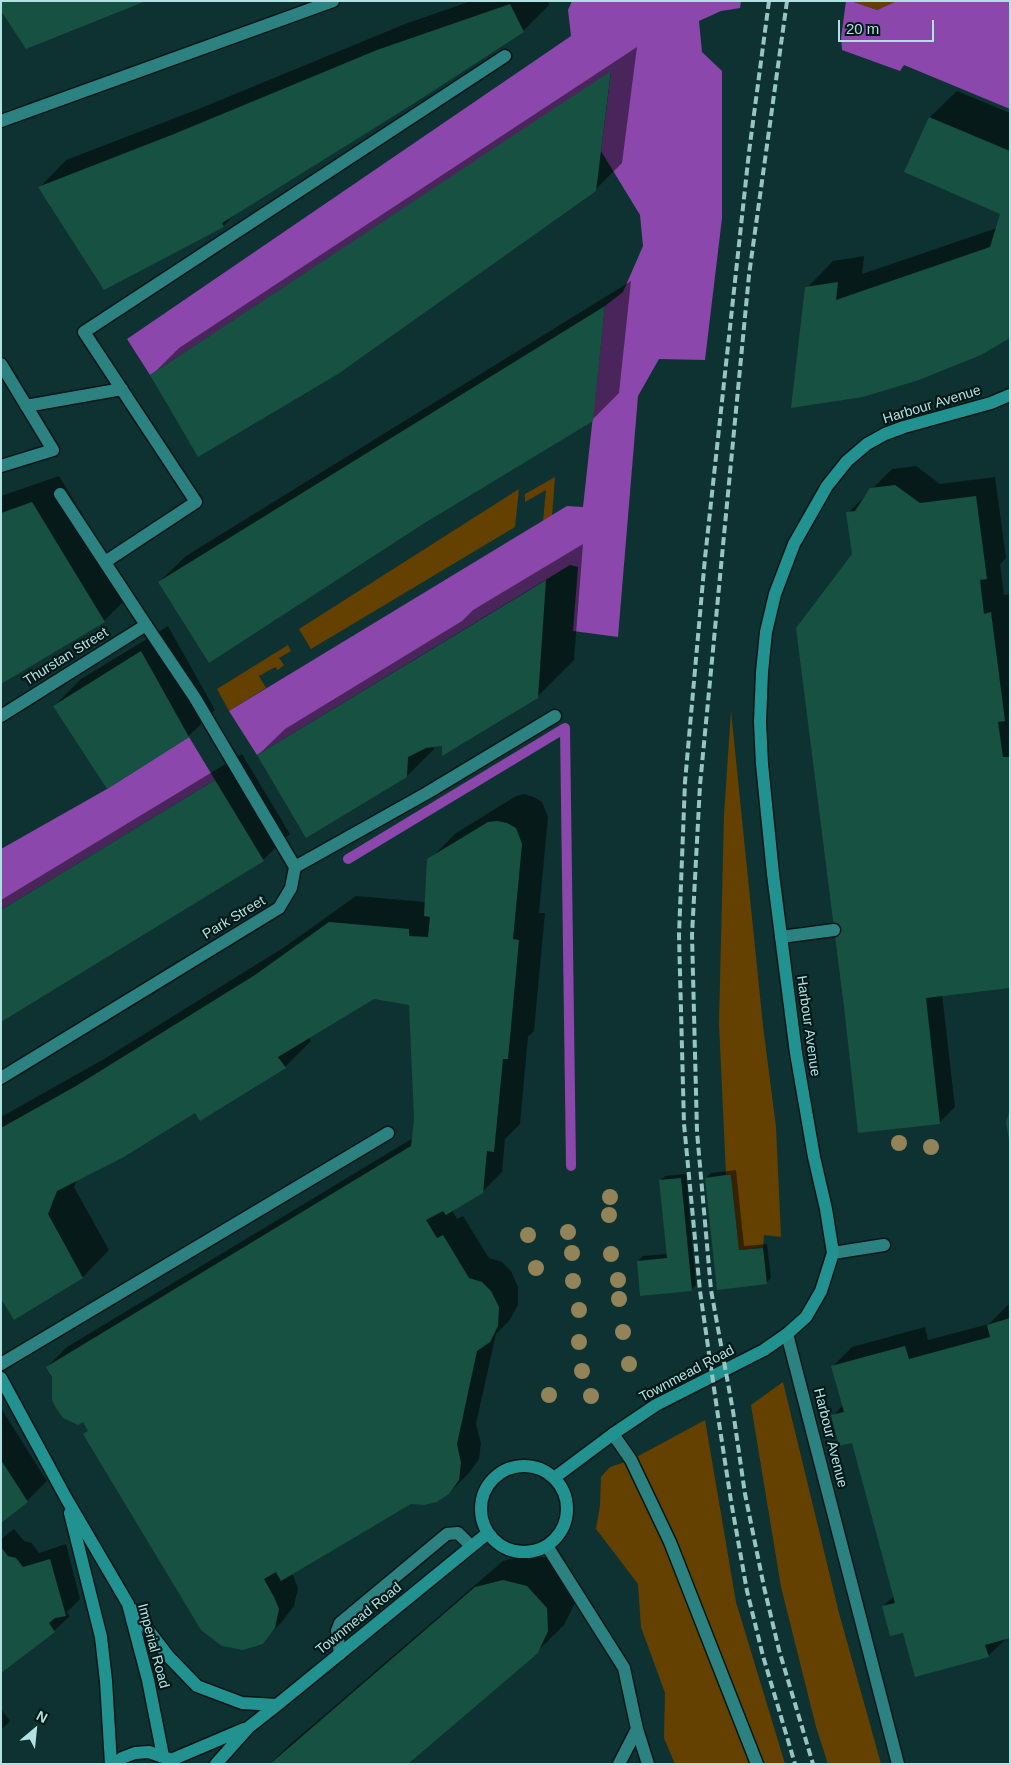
<!DOCTYPE html>
<html>
<head>
<meta charset="utf-8">
<style>
	body { margin:0 }
	#map { position:relative; width:1011px; height:1765px; overflow:hidden; background:#0e3231; font-family:Helvetica,sans-serif }
	canvas { display:block }
	.frame { position:absolute; inset:0; border:2px solid #b1e1e0; pointer-events:none }
	.north { position:absolute; left:10px; top:1705px; width:50px; height:50px; -webkit-text-stroke:4px #021818; paint-order:stroke; rotate:28deg; font-size:14px; font-weight:700; line-height:20px; text-align:center; color:#b1e1e0 }
	.north::after { content:''; display:block; margin:auto; width:18px; height:22px; background:#b1e1e0; clip-path:polygon(50% 0,100% 100%,50% 72%,0 100%) }
	.scale { position:absolute; left:838px; top:20px; width:96px; height:22px; box-sizing:border-box; border:2px solid #b1e1e0; border-top:0; padding-left:6px; font-size:15px; line-height:18px; white-space:nowrap; color:#b1e1e0; -webkit-text-stroke:4px #021818; paint-order:stroke }
</style>
</head>
<body>
<div id="map">
<canvas width="1011" height="1765"></canvas>
<div class="frame"></div>
<div class="north">N</div>
<div class="scale">20 m</div>
</div>
<script>
const context = document.querySelector('canvas').getContext('2d');
context.lineJoin = 'round';
function paint(path, color) {
  context.fillStyle = color;
  context.fill(path, 'evenodd');
}
function toPath(rows) {
  const path = new Path2D();
  for (const r of rows) {
    if (r.length === 3) {
      path.moveTo(r[0] + r[2], r[1]);
      path.arc(r[0], r[1], r[2], 0, 2 * Math.PI);
      continue;
    }
    path.moveTo(r[0], r[1]);
    for (let i = 2; i < r.length; i += 2) path.lineTo(r[i], r[i + 1]);
  }
  return path;
}
function stroke(path, color, width, dash) {
  context.strokeStyle = color;
  context.lineWidth = width;
  context.lineCap = dash ? 'butt' : 'round';
  context.setLineDash(dash || []);
  context.stroke(path);
}
function drawText(font, color, halo, rows, align = 'center') {
  context.font = font + ' Helvetica,sans-serif';
  context.lineWidth = 4.5;
  context.setLineDash([]);
  context.textBaseline = 'middle';
  context.strokeStyle = halo;
  context.fillStyle = color;
  for (const [text, x, y, turn = 0] of rows) {
    context.save();
    context.translate(x, y);
    context.rotate((+turn || 0) * Math.PI / 180);
    context.textAlign = isNaN(turn) ? turn : align;
    if (halo) context.strokeText(text, 0, 0);
    context.fillText(text, 0, 0);
    context.restore();
  }
}
paint(toPath([
	[851,1,897,1,877,10],
	[555,477,552,516,543,521,546,490,525,502,525,494],
	[519,489,515,527,311,649,299,629],
	[288,645,291,651,279,658,284,665,278,670,275,667,259,676,266,688,229,711,217,689],
	[731,711,763,1026,776,1127,781,1237,764,1235,763,1248,739,1250,731,1175,726,1175,719,1023,724,815],
	[783,1382,839,1613,881,1764,828,1764,816,1727,781,1587,751,1405],
	[705,1420,736,1602,785,1764,675,1764,664,1738,665,1693,641,1627,638,1584,596,1529,600,1506,601,1477,610,1467,631,1460]
]), '#654101');
paint(toPath([
	[572,1,741,1,740,8,721,11,699,21,702,52,722,71,722,218,705,360,659,359,638,396,618,637,573,631,578,567,570,565,257,755,229,711,567,506,583,507,605,306,623,292,643,246,640,215,601,151,611,72,150,375,127,339,571,36,568,10],
	[846,1,851,1,877,10,897,1,1010,1,1010,109,904,65,900,71,842,50,841,38],
	[189,737,215,780,1,910,1,849,107,789]
]), '#8b47ab');
paint(toPath([
	[471,1,548,1,549,5,523,31,237,213,223,226,40,187,66,160,201,108,405,24],
	[637,47,622,163,595,190,152,375,179,348],
	[957,91,1010,113,1010,336,918,379,807,288,833,261,864,256,862,274,997,228,1002,213,906,171,930,117],
	[631,281,619,393,592,420,159,582,186,556],
	[916,466,940,484,995,477,1006,558,1000,564,1004,595,1010,594,1010,986,942,994,955,1107,940,1122,848,513,892,469],
	[59,476,131,594,104,621,1,683,1,496],
	[583,544,574,660,537,697,443,745,434,746,434,749,407,776,258,755,285,729,462,621,473,610],
	[168,626,215,710,189,736,107,787,54,706,81,679],
	[242,754,290,834,263,860,1,1021,1,900],
	[524,794,534,797,542,802,548,817,539,913,545,913,534,1031,528,1037,520,1124,505,1139,502,1172,482,1192,452,1210,457,1219,463,1216,489,1258,502,1262,511,1271,518,1287,518,1305,509,1321,496,1334,476,1424,481,1443,479,1459,469,1473,449,1493,411,1503,292,1573,298,1588,294,1606,282,1622,262,1642,89,1430,47,1367,67,1347,413,1138,415,1119,410,1004,374,998,309,1037,311,1041,285,1067,195,1111,77,1179,74,1187,109,1250,83,1277,15,1319,1,1297,1,1117,104,1059,283,948,356,896,426,902,429,860,456,833,516,796],
	[736,1170,744,1246,767,1244,771,1278,766,1283,718,1288,706,1178,711,1173],
	[686,1174,696,1285,691,1290,638,1261,643,1256,667,1254,660,1181,665,1176],
	[1008,1305,1010,1305,1010,1637,1007,1638,988,1656,904,1631,883,1606,894,1596,853,1441,833,1416,843,1405,833,1366,852,1347,925,1327,928,1340,989,1324],
	[1,1408,47,1481,27,1501,1,1521],
	[14,1529,24,1541,32,1543,39,1553,66,1544,80,1599,67,1612,70,1616,54,1631,1,1671,1,1539],
	[530,1554,554,1560,574,1581,575,1603,564,1625,537,1652,406,1764,270,1764,287,1747,503,1561],
	[1,1709,10,1721,1,1730]
]), '#0007');
stroke(toPath([
	[565,728,571,1166],
	[348,859,565,728]
]), '#8b47ab', 10);
paint(toPath([
	[1,1,146,1,26,49,1,11],
	[510,4,524,32,413,104,222,223,224,227,104,290,38,187,174,134,377,50],
	[611,71,596,191,338,374,198,457,150,375],
	[929,117,1010,151,1010,338,981,355,919,380,863,397,791,408,805,287,838,282,836,300,990,247,1000,214,904,172],
	[605,306,593,421,423,524,209,663,158,582],
	[895,485,920,503,976,496,987,579,980,580,984,614,991,612,1005,721,998,722,1003,757,1010,757,1010,988,926,998,940,1124,858,1133,844,1007,796,628,852,554,846,512,855,511,870,488],
	[32,502,105,622,1,684,1,513],
	[546,580,538,698,442,756,442,746,426,748,408,757,407,777,306,838,257,755],
	[141,651,189,737,107,789,53,706],
	[215,780,264,861,1,1022,1,910],
	[497,821,507,823,516,828,522,844,513,939,519,940,508,1059,503,1059,494,1152,487,1151,483,1193,446,1215,443,1211,426,1220,437,1238,443,1235,469,1278,482,1282,491,1291,499,1307,498,1326,490,1342,477,1351,457,1444,461,1463,459,1480,449,1494,437,1502,424,1505,411,1504,281,1581,276,1572,264,1579,274,1597,279,1609,275,1628,263,1644,243,1650,222,1646,201,1630,83,1434,88,1431,83,1422,78,1425,63,1418,56,1408,52,1400,52,1377,46,1367,411,1146,414,1119,409,1005,374,999,278,1057,286,1068,200,1121,195,1113,122,1158,57,1191,48,1214,83,1278,14,1320,1,1299,1,1128,76,1086,255,975,329,922,409,929,409,936,428,937,430,917,424,916,427,859,488,822],
	[1010,1109,1010,1141,1009,1141,1006,1122],
	[726,1175,731,1175,739,1250,763,1248,767,1284,717,1290,705,1178],
	[681,1178,692,1291,640,1296,637,1261,667,1258,659,1180],
	[1010,1318,1010,1638,985,1645,989,1657,915,1677,903,1633,890,1636,882,1606,895,1603,852,1443,839,1446,831,1415,844,1412,831,1366,905,1346,909,1359,990,1337,987,1325],
	[1,1460,28,1502,1,1523],
	[1,1547,8,1556,16,1558,23,1567,50,1559,66,1616,55,1618,49,1623,55,1632,1,1673],
	[503,1580,527,1586,547,1608,548,1631,538,1653,408,1764,270,1764,475,1587]
]), '#165142');
const lane = toPath([
	[1,121,333,1],
	[1,364,53,450,1,466],
	[26,406,122,389],
	[60,494,146,625],
	[105,562,196,502,84,332,505,56],
	[781,937,834,930],
	[833,1253,884,1245],
	[1,1364,388,1133],
	[613,1434,631,1460,670,1542,757,1764],
	[547,1546,624,1668,637,1729,619,1764],
	[340,1654,337,1631,340,1623,447,1534,458,1533,471,1546],
	[637,1729,648,1764]
]);
const street = toPath([
	[1,716,146,625,195,698,295,867,291,888,279,908,1,1078],
	[295,867,427,793,555,716],
	[787,1334,898,1764]
]);
const secondary = toPath([
	[1,1378,66,1498,128,1604,148,1680,163,1756],
	[524,1509,43],
	[554,1478,613,1434,656,1405,764,1350,787,1334,806,1317,821,1291,833,1253,826,1209,814,1157,796,1053,773,874,762,764,760,722,762,672,766,632,775,594,794,544,827,486,847,461,867,444,885,434,904,427,991,403,1010,395],
	[70,1513,101,1637,106,1681,111,1764],
	[133,1610,168,1656,197,1686,242,1703,277,1705],
	[171,1760,244,1729],
	[116,1764,122,1758,135,1753,149,1752,169,1759],
	[216,1764,249,1727,277,1705,488,1533]
]);
stroke(lane, '#091717', 15);
stroke(street, '#091717', 15);
stroke(secondary, '#091717', 15);
stroke(lane, '#2c8281', 12);
stroke(street, '#2c8281', 12);
stroke(secondary, '#229291', 12);
stroke(toPath([
	[769,1,749,152,705,558,685,782,679,935,684,1124,700,1291,718,1416,731,1501,747,1591,763,1656,795,1764],
	[787,1,749,275,700,785,692,935,697,1132,711,1290,733,1411,745,1494,764,1587,779,1650,813,1764]
]), '#97c5c4', 4, [8, 4]);
context.fillStyle = '#928358';
for (const [x, y] of [
	[899,1143],
	[931,1147],
	[610,1197],
	[609,1215],
	[568,1232],
	[528,1235],
	[572,1253],
	[611,1254],
	[536,1268],
	[618,1280],
	[573,1281],
	[619,1299],
	[579,1310],
	[623,1332],
	[579,1342],
	[629,1364],
	[582,1371],
	[549,1395],
	[591,1396]
]) {
  context.beginPath();
  context.arc(x, y, 8, 0, 2 * Math.PI);
  context.fill();
}
drawText('14px', '#b1e1e0', '#021818', [
	["Harbour Avenue",932,405,-17],
	["Thurstan Street",66,657,-32],
	["Park Street",234,918,-31],
	["Harbour Avenue",808,1026,82],
	["Townmead Road",687,1374,-28],
	["Harbour Avenue",830,1438,76],
	["Townmead Road",359,1619,-39],
	["Imperial Road",153,1646,75]
]);
</script>
</body>
</html>
